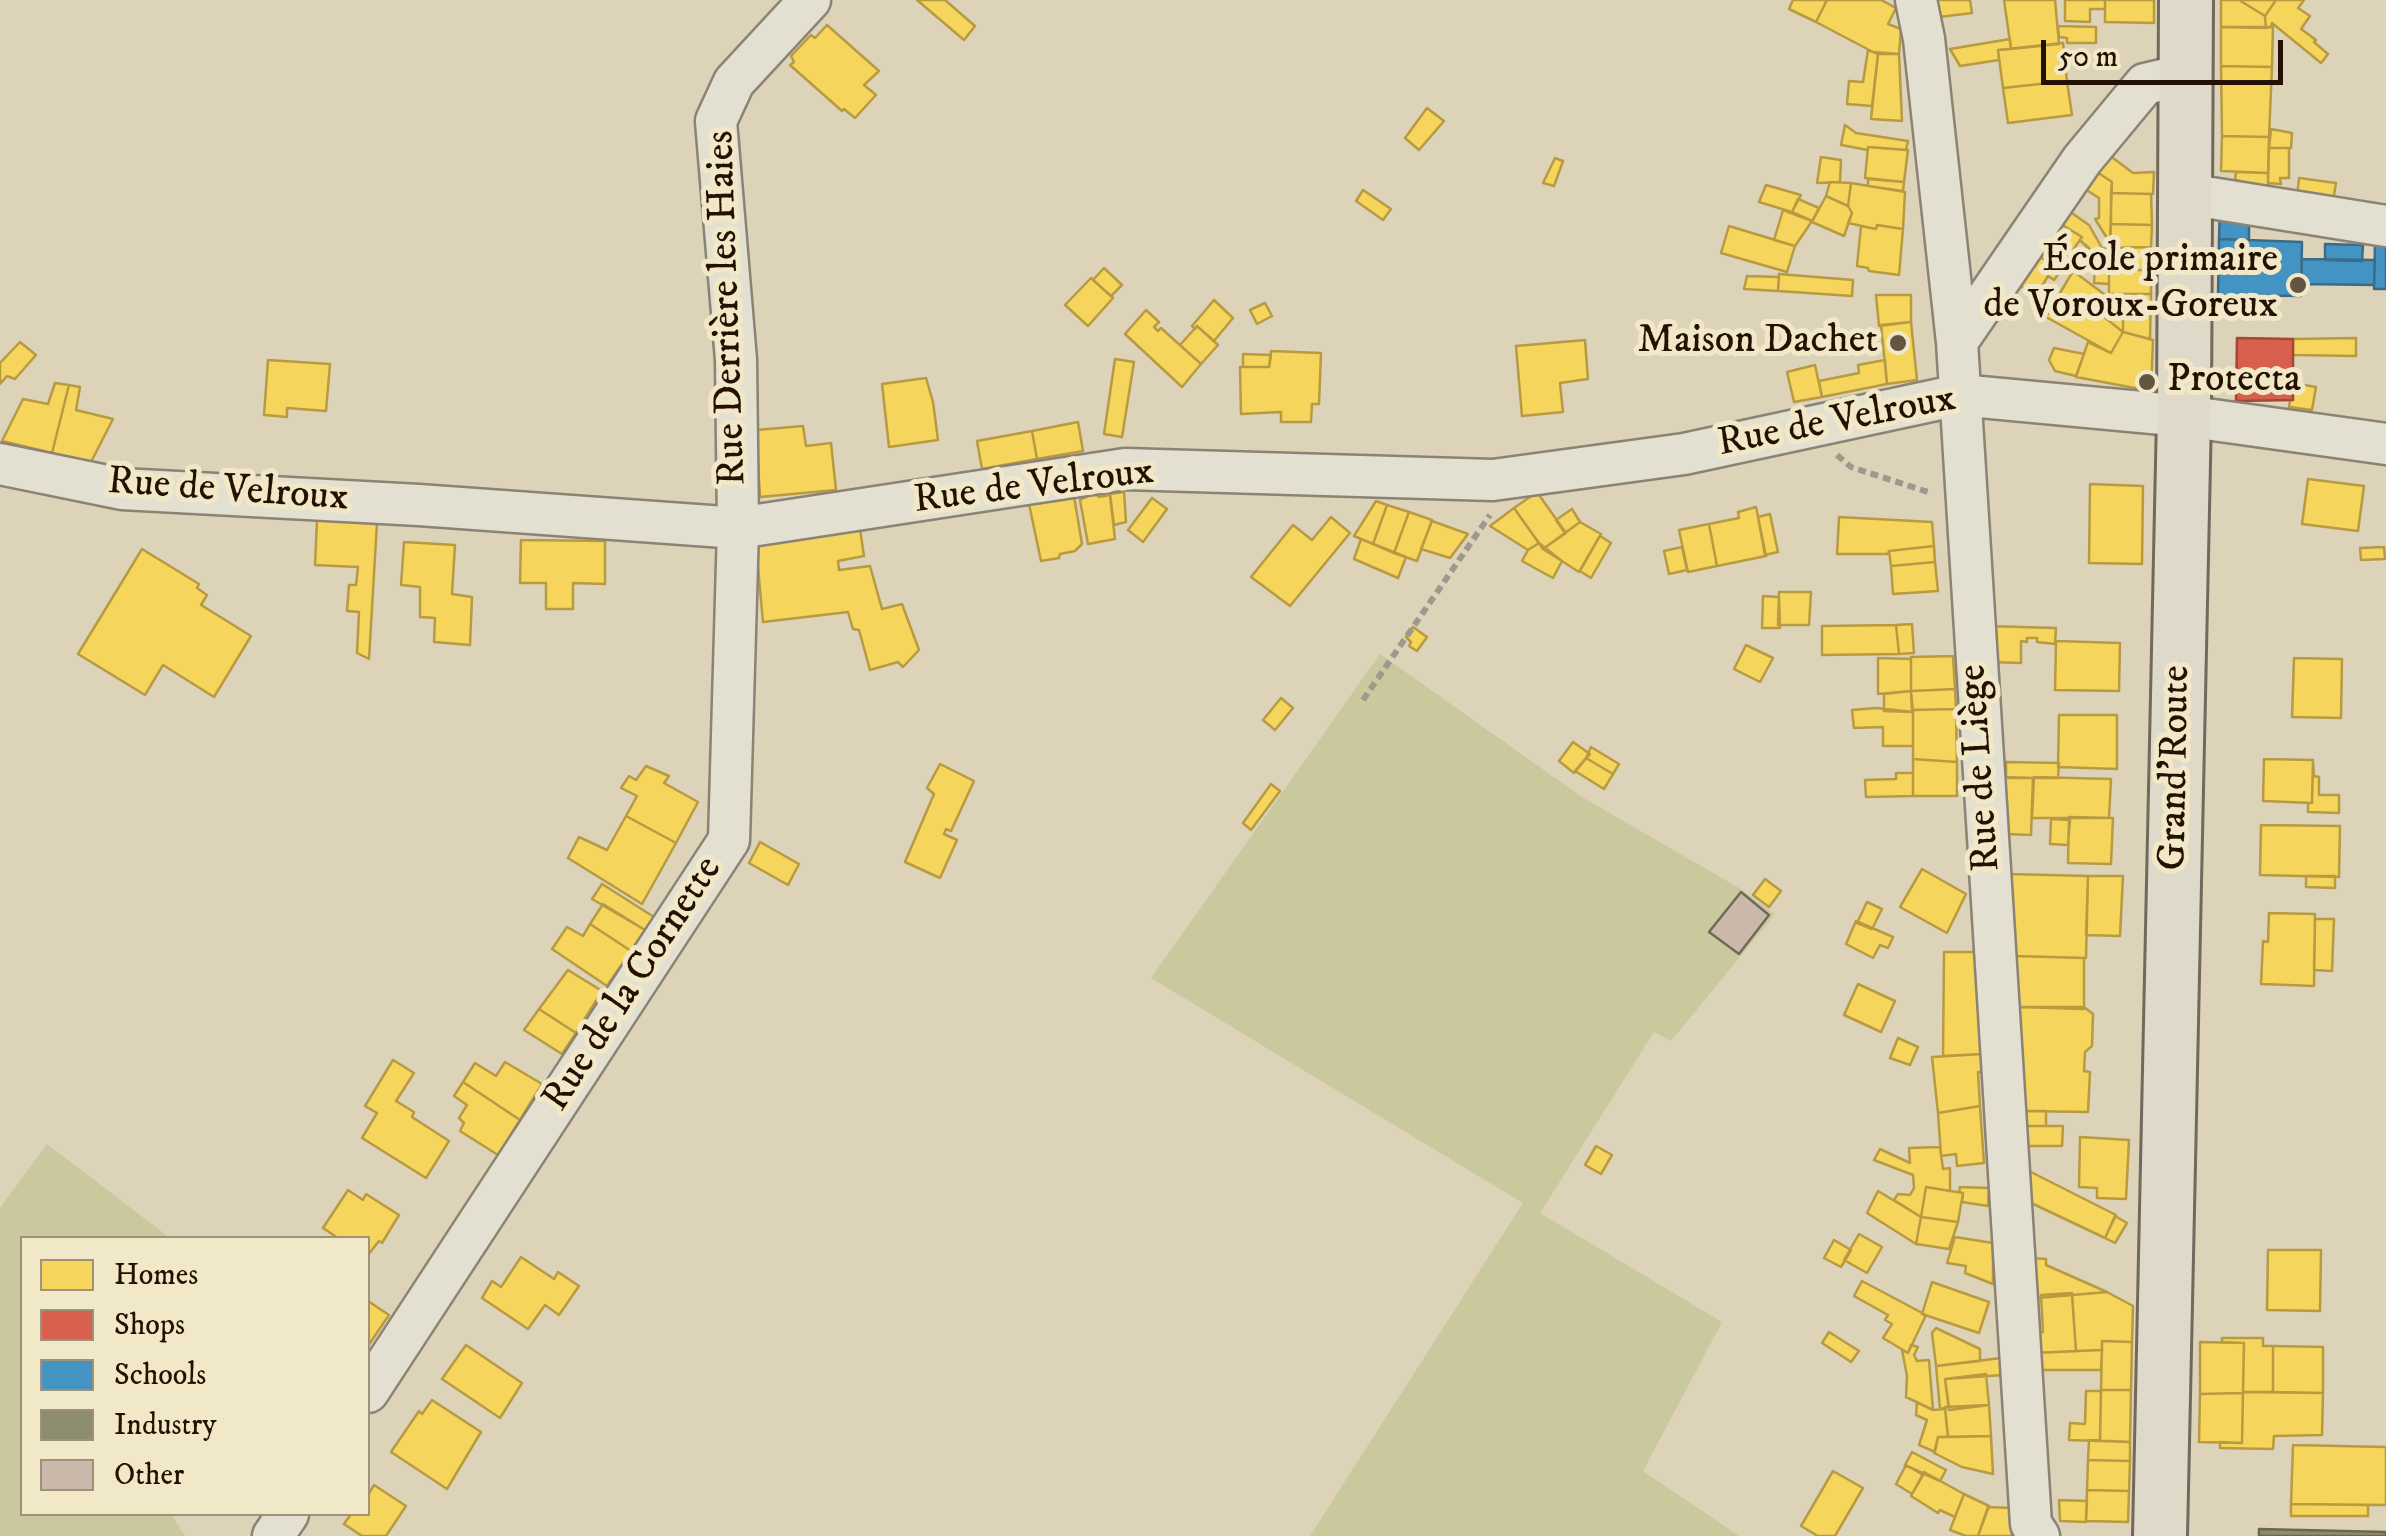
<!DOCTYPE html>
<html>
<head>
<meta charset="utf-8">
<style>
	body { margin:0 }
	#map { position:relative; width:2386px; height:1536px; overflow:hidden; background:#dcd3b9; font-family:"IM FELL DW Pica",serif }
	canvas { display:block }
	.legend { position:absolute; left:20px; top:1236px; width:350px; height:280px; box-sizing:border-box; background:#f1e8c8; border:2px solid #9f9279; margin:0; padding:12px 18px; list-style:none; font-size:30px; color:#241103 }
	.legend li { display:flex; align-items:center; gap:20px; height:50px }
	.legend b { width:50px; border:2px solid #9f9279 }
	.scale { position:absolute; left:2041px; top:40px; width:242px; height:45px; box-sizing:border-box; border:5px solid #241103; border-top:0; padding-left:12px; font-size:30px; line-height:35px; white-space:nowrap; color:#241103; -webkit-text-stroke:8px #f1e8c8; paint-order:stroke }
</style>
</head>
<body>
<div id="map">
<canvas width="2386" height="1536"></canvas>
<ul class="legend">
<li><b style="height:28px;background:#f6d55c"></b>Homes</li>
<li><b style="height:28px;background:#d6604d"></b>Shops</li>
<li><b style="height:28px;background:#4393c3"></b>Schools</li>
<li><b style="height:28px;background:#8c8c6e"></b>Industry</li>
<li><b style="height:28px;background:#cab9aa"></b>Other</li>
</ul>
<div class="scale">50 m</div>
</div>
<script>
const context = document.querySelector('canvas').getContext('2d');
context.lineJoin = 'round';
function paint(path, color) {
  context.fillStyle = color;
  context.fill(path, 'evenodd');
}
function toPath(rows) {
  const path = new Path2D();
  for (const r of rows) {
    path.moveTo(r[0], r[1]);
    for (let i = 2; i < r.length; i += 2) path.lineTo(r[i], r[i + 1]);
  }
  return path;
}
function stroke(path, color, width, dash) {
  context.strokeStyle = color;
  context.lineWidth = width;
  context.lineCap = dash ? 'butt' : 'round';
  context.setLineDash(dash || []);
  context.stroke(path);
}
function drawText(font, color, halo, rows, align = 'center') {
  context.font = font + ' "IM FELL DW Pica",serif';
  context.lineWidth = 10;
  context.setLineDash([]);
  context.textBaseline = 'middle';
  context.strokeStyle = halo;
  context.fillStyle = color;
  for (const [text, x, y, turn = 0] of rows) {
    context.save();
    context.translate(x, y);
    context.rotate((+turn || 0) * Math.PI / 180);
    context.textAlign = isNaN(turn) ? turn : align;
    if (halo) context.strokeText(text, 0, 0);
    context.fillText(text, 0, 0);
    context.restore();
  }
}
paint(toPath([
	[1380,654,1582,797,1739,888,1775,914,1671,1041,1654,1032,1540,1213,1722,1322,1643,1471,1739,1536,1310,1536,1523,1203,1151,978],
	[47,1144,170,1238,22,1238,22,1514,171,1514,185,1536,0,1536,0,1208]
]), '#cac89d');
const homes = toPath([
	[917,0,945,0,975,26,964,40,917,0],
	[1793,0,1827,0,1816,22,1789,9,1793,0],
	[1827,0,1881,0,1896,8,1888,24,1901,29,1899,54,1873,52,1816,22,1827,0],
	[1937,0,1970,0,1972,13,1939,17,1937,0],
	[2004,0,2055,0,2059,44,2011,49,2004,0],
	[2065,0,2105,0,2105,9,2090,9,2090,22,2065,21,2065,0],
	[2105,0,2154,0,2154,23,2105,22,2105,0],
	[2221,0,2239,0,2265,16,2266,28,2221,27,2221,0],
	[2239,0,2276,0,2265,16,2239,0],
	[2276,0,2304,0,2298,8,2310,16,2301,29,2316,40,2314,42,2328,54,2321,63,2272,23,2271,27,2266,28,2265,16,2276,0],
	[827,25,879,71,864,85,876,95,855,118,844,109,842,111,790,65,794,62,791,56,811,35,815,38,827,25],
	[2058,26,2096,27,2096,43,2067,43,2067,38,2059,37,2058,26],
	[2221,27,2273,27,2272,67,2221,66,2221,27],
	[2010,39,2011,49,1998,50,1999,60,1960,66,1950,49,2010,39],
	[2063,43,2067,81,2003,88,1998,50,2063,43],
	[1868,50,1878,54,1872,106,1847,104,1849,81,1863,82,1868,50],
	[1878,54,1899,54,1902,121,1871,119,1878,54],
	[2221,66,2272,67,2269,137,2222,136,2221,66],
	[2067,81,2072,115,2008,123,2003,88,2067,81],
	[1427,108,1444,121,1419,150,1405,138,1427,108],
	[1845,125,1856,133,1908,141,1906,150,1868,147,1868,150,1841,145,1845,125],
	[2271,129,2292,133,2291,148,2269,148,2271,129],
	[2222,136,2269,137,2268,173,2221,171,2222,136],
	[1868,147,1908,150,1904,182,1865,178,1868,147],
	[2269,148,2289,148,2289,178,2280,178,2281,184,2268,183,2269,148],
	[2109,155,2133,173,2154,172,2153,194,2111,193,2112,182,2097,172,2109,155],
	[1821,157,1841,160,1840,182,1817,183,1821,157],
	[1555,158,1563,161,1554,186,1543,183,1555,158],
	[2097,172,2112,182,2110,238,2107,238,2095,219,2099,218,2099,198,2085,189,2097,172],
	[2236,172,2268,173,2268,188,2235,180,2236,172],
	[2299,178,2336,183,2333,201,2297,196,2299,178],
	[1868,179,1904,182,1903,191,1868,186,1868,179],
	[1830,182,1851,183,1848,206,1826,196,1830,182],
	[1851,183,1905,192,1903,229,1877,225,1876,229,1848,223,1852,213,1848,206,1851,183],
	[1766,185,1801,195,1792,212,1759,202,1766,185],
	[1363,190,1391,209,1383,220,1356,201,1363,190],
	[2111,193,2151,194,2152,225,2111,224,2111,193],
	[1826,196,1848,206,1852,213,1844,236,1812,222,1826,196],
	[1798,199,1819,208,1812,221,1792,212,1798,199],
	[1783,210,1812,221,1795,246,1774,240,1783,210],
	[2069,211,2089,225,2102,248,2110,249,2109,269,2080,240,2082,237,2061,224,2069,211],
	[2061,224,2082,237,2069,256,2048,242,2061,224],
	[2111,224,2152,225,2151,247,2110,248,2111,224],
	[1877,225,1903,229,1899,275,1869,271,1868,268,1857,266,1861,226,1876,229,1877,225],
	[1729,226,1795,246,1787,272,1721,253,1729,226],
	[2086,245,2109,269,2109,284,2094,283,2095,265,2084,265,2086,245],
	[2151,247,2151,270,2109,270,2110,248,2151,247],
	[2038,256,2062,269,2054,280,2048,276,2036,296,2019,285,2038,256],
	[1104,268,1122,285,1111,296,1093,280,1104,268],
	[2109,270,2151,270,2151,294,2109,294,2109,270],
	[2073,271,2108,297,2099,313,2123,332,2111,353,2046,317,2073,271],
	[1779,274,1853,280,1852,296,1778,291,1779,274],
	[1747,276,1779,277,1778,291,1744,289,1747,276],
	[1091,278,1113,298,1088,326,1065,305,1091,278],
	[2109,294,2151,294,2150,339,2123,332,2123,316,2108,311,2109,294],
	[1876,295,1911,295,1911,322,1879,326,1876,295],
	[2108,297,2108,311,2123,316,2123,332,2099,313,2108,297],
	[1214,300,1233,318,1214,341,1197,326,1195,329,1192,326,1214,300],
	[1265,303,1272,316,1257,324,1250,310,1265,303],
	[1146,310,1159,322,1154,327,1158,331,1161,328,1201,364,1182,387,1125,334,1146,310],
	[1911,322,1917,380,1887,384,1881,325,1911,322],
	[1197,326,1218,345,1201,364,1180,345,1197,326],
	[2123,332,2153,340,2151,391,2076,377,2088,342,2111,353,2123,332],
	[2356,338,2356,356,2293,355,2293,339,2356,338],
	[1585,340,1588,379,1560,383,1563,412,1522,416,1516,346,1585,340],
	[20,342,36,355,15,379,7,376,0,384,0,363,20,342],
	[2054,348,2084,354,2076,376,2055,371,2049,360,2054,348],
	[1271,351,1321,353,1319,404,1312,404,1311,422,1281,422,1281,412,1241,414,1240,367,1269,367,1271,351],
	[1243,354,1271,355,1269,367,1243,367,1243,354],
	[1115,359,1134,362,1122,437,1104,434,1115,359],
	[268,360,330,364,326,411,287,408,287,417,264,415,268,360],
	[1885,360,1887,384,1822,397,1819,381,1859,373,1858,365,1885,360],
	[1815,365,1822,397,1794,402,1787,372,1815,365],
	[926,378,933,402,938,440,889,447,882,384,926,378],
	[55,383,69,385,52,453,2,441,23,399,48,404,55,383],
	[2293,383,2316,387,2312,410,2289,407,2293,383],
	[69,385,80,387,76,410,113,419,91,462,52,453,69,385],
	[1078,422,1083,451,1037,459,1032,431,1078,422],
	[803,426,806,446,831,443,836,490,760,497,756,430,803,426],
	[1032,431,1037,459,982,469,977,441,1032,431],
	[2308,479,2364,486,2358,531,2302,524,2308,479],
	[2090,484,2143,486,2142,564,2089,563,2090,484],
	[1124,492,1126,522,1114,525,1110,494,1124,492],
	[1537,492,1566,533,1543,549,1514,508,1537,492],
	[1094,493,1099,497,1110,495,1115,539,1088,544,1080,500,1094,493],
	[1074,496,1082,544,1075,551,1060,554,1059,558,1041,561,1029,504,1074,496],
	[1152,498,1167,509,1143,542,1128,530,1152,498],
	[1376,501,1387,505,1373,544,1354,536,1376,501],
	[1387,505,1409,512,1394,553,1373,544,1387,505],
	[1756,507,1766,556,1717,566,1709,524,1739,518,1738,512,1756,507],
	[1514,508,1539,543,1528,550,1490,526,1514,508],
	[1572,509,1580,522,1565,533,1556,520,1572,509],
	[1409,512,1432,520,1417,561,1394,553,1409,512],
	[1770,514,1778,552,1765,555,1758,517,1770,514],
	[1331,517,1350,533,1290,606,1251,577,1293,525,1312,540,1331,517],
	[1839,517,1932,522,1934,546,1889,551,1888,554,1837,554,1839,517],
	[317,520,377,523,369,659,357,653,359,612,347,611,349,585,356,585,358,567,315,565,317,520],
	[1432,521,1468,534,1450,558,1421,549,1432,521],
	[1580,522,1601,534,1579,572,1543,549,1580,522],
	[1709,524,1717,566,1688,572,1679,530,1709,524],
	[860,529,864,556,838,561,839,570,870,566,882,609,902,604,919,650,903,667,898,662,870,670,859,630,853,629,848,612,763,622,756,546,860,529],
	[1600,536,1611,543,1591,578,1580,571,1600,536],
	[1361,539,1406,557,1398,578,1354,559,1361,539],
	[521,540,605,541,605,584,573,583,573,609,546,609,546,583,520,583,521,540],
	[404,542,455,545,452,594,472,597,470,645,434,642,435,618,420,617,420,587,401,585,404,542],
	[1539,543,1562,561,1553,578,1522,561,1528,550,1539,543],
	[1934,546,1935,562,1891,566,1889,551,1934,546],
	[1682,547,1687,570,1669,574,1664,551,1682,547],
	[2384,547,2385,559,2361,560,2360,548,2384,547],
	[142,549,199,584,197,588,207,595,201,605,251,636,214,697,163,665,145,695,78,654,142,549],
	[1935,562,1938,591,1893,594,1891,566,1935,562],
	[1779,592,1811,592,1809,625,1778,625,1779,592],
	[1763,596,1779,597,1780,628,1762,628,1763,596],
	[1912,624,1914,653,1899,654,1896,625,1912,624],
	[1896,625,1899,654,1822,655,1822,626,1896,625],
	[1987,626,2056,628,2055,644,2037,642,2037,638,2027,638,2027,642,2021,641,2021,663,1990,662,1987,626],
	[1413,627,1427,637,1417,651,1409,646,1411,642,1406,637,1413,627],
	[2056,641,2120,643,2119,691,2055,690,2056,641],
	[1746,645,1773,658,1760,682,1734,669,1746,645],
	[1953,656,1955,689,1911,691,1911,657,1953,656],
	[1878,658,1911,659,1911,691,1878,694,1878,658],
	[2294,658,2342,659,2341,718,2292,717,2294,658],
	[1955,689,1956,709,1912,710,1911,691,1955,689],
	[1911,691,1913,712,1884,711,1884,694,1911,691],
	[1281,698,1293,708,1275,730,1263,720,1281,698],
	[1876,708,1913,712,1913,746,1883,746,1883,727,1854,728,1852,710,1876,708],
	[1956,709,1957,762,1913,759,1913,710,1956,709],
	[2059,715,2117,715,2117,769,2058,767,2059,715],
	[1573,742,1590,754,1574,773,1559,761,1573,742],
	[1591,747,1619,764,1613,774,1586,758,1591,747],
	[1586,758,1613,774,1604,789,1575,771,1586,758],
	[1913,759,1957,762,1957,796,1913,796,1913,759],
	[2264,759,2313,760,2312,803,2263,801,2264,759],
	[2006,762,2059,763,2058,778,2006,778,2006,762],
	[2313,762,2314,776,2319,777,2319,795,2339,795,2339,813,2308,812,2308,803,2312,803,2313,762],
	[940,764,974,781,951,831,946,829,944,834,957,840,940,878,905,862,934,794,927,788,940,764],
	[646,766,669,776,664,783,698,802,676,843,626,816,637,796,621,788,629,776,636,780,646,766],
	[1896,773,1913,773,1913,796,1866,797,1865,780,1896,779,1896,773],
	[2001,777,2033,778,2031,835,2007,834,2001,777],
	[2034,777,2111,779,2109,818,2032,818,2034,777],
	[1271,784,1280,791,1251,830,1243,823,1271,784],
	[626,816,676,843,642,904,568,858,579,837,607,850,626,816],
	[2069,817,2113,818,2111,864,2068,863,2069,817],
	[2051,819,2070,820,2068,845,2050,844,2051,819],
	[2261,825,2340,826,2339,877,2260,875,2261,825],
	[760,842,799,864,788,885,749,863,760,842],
	[1922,869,1966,894,1947,933,1900,907,1922,869],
	[2009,874,2088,876,2086,958,2015,956,2009,874],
	[2088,876,2123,876,2120,936,2086,935,2088,876],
	[2306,876,2335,876,2335,888,2306,887,2306,876],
	[1765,879,1781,891,1769,907,1753,895,1765,879],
	[602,884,654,917,645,930,592,899,602,884],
	[1867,902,1882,909,1872,929,1857,923,1867,902],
	[603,904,645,930,631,951,590,924,603,904],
	[2269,913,2315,914,2314,986,2261,984,2263,941,2268,942,2269,913],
	[2315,919,2334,919,2332,971,2314,970,2315,919],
	[1856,921,1893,937,1888,948,1880,945,1873,958,1846,944,1856,921],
	[590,924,631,951,607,986,552,949,567,927,583,936,590,924],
	[1944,952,1977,952,1982,1054,1943,1056,1944,952],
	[2015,956,2084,958,2084,1009,2018,1007,2015,956],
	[568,970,602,991,576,1033,539,1009,568,970],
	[1858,984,1895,1001,1881,1032,1844,1015,1858,984],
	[2018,1007,2084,1007,2093,1014,2092,1046,2085,1052,2084,1071,2090,1072,2088,1112,2023,1111,2018,1007],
	[539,1009,576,1033,562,1054,524,1030,539,1009],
	[1898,1038,1918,1047,1910,1065,1890,1058,1898,1038],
	[1982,1054,1985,1072,1978,1072,1980,1106,1938,1113,1932,1057,1982,1054],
	[393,1060,414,1073,396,1101,414,1112,412,1117,449,1141,426,1178,362,1138,377,1113,365,1106,393,1060],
	[505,1062,542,1084,520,1120,463,1082,475,1063,496,1076,505,1062],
	[463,1082,520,1120,498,1155,460,1131,464,1123,459,1118,467,1105,454,1096,463,1082],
	[1980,1106,1984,1163,1957,1166,1956,1154,1941,1156,1938,1113,1980,1106],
	[2023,1111,2046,1111,2046,1126,2025,1126,2023,1111],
	[2025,1126,2063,1126,2062,1146,2026,1146,2025,1126],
	[2080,1137,2129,1140,2126,1199,2097,1198,2097,1188,2079,1187,2080,1137],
	[1596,1146,1612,1155,1601,1174,1585,1165,1596,1146],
	[1940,1147,1943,1169,1950,1168,1950,1191,1926,1187,1921,1217,1894,1200,1898,1194,1910,1195,1914,1188,1913,1175,1874,1160,1880,1149,1910,1163,1909,1148,1940,1147],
	[2027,1170,2116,1215,2105,1238,2027,1201,2027,1170],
	[1926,1187,1963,1193,1958,1222,1921,1217,1926,1187],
	[1960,1187,1989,1188,1988,1206,1962,1202,1963,1193,1959,1192,1960,1187],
	[348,1190,363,1200,366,1194,399,1215,382,1243,379,1241,368,1255,368,1238,338,1238,323,1228,348,1190],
	[1878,1191,1921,1217,1916,1244,1867,1213,1878,1191],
	[2115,1216,2127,1223,2115,1243,2105,1238,2115,1216],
	[1921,1217,1958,1222,1949,1249,1916,1244,1921,1217],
	[1859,1234,1882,1247,1867,1273,1844,1260,1859,1234],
	[1955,1237,1993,1243,1993,1284,1965,1273,1966,1266,1947,1263,1955,1237],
	[1834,1240,1851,1250,1841,1267,1824,1258,1834,1240],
	[2268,1250,2321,1250,2320,1311,2267,1310,2268,1250],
	[521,1257,554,1279,558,1272,579,1286,559,1315,545,1305,528,1329,482,1298,492,1281,501,1287,521,1257],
	[2029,1258,2046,1259,2046,1265,2107,1292,2038,1298,2036,1283,2031,1284,2029,1258],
	[1862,1281,1926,1315,1908,1353,1883,1338,1892,1324,1885,1320,1888,1315,1854,1296,1862,1281],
	[1932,1282,1989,1302,1979,1333,1922,1314,1932,1282],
	[2107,1292,2133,1306,2132,1342,2102,1341,2102,1350,2076,1351,2072,1295,2107,1292],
	[2072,1293,2076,1351,2034,1353,2033,1333,2043,1332,2041,1295,2072,1293],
	[368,1301,389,1315,368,1346,368,1301],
	[1936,1328,1980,1349,1980,1361,1936,1366,1932,1333,1936,1328],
	[1829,1332,1859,1351,1851,1362,1822,1343,1829,1332],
	[2222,1338,2263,1338,2263,1346,2273,1346,2273,1392,2243,1392,2244,1343,2222,1342,2222,1338],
	[2102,1341,2132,1342,2131,1390,2101,1390,2102,1341],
	[2200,1342,2244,1343,2243,1393,2200,1394,2200,1342],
	[466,1345,522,1383,500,1418,442,1379,466,1345],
	[1911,1345,1918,1347,1914,1355,1917,1361,1929,1360,1933,1410,1906,1397,1907,1376,1902,1350,1908,1353,1911,1345],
	[2273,1346,2323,1347,2323,1393,2273,1392,2273,1346],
	[2102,1350,2101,1370,2036,1370,2034,1353,2102,1350],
	[2001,1358,2003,1375,1945,1379,1949,1407,1940,1409,1936,1366,2001,1358],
	[1986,1374,1989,1405,1949,1410,1945,1379,1986,1374],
	[2101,1390,2131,1390,2130,1442,2100,1441,2101,1390],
	[2086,1391,2101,1391,2100,1441,2069,1440,2070,1423,2085,1424,2086,1391],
	[2243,1392,2323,1393,2322,1435,2274,1436,2273,1449,2220,1448,2220,1442,2242,1443,2243,1392],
	[2243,1393,2242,1443,2199,1442,2200,1394,2243,1393],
	[432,1400,481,1432,447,1489,391,1452,419,1411,422,1414,432,1400],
	[1917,1402,1933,1410,1945,1409,1948,1437,1938,1437,1935,1452,1919,1445,1927,1420,1916,1415,1917,1402],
	[1989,1405,1991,1436,1948,1437,1945,1407,1989,1405],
	[1991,1436,1993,1474,1962,1467,1934,1453,1938,1437,1991,1436],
	[2089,1440,2130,1442,2130,1461,2088,1460,2089,1440],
	[2293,1445,2386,1447,2386,1505,2291,1504,2293,1445],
	[1912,1452,1946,1470,1940,1481,1905,1465,1912,1452],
	[2088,1460,2130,1461,2129,1491,2087,1490,2088,1460],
	[1906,1465,1923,1475,1912,1494,1896,1484,1906,1465],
	[1833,1471,1863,1488,1835,1536,1818,1536,1801,1526,1833,1471],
	[1924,1472,1964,1494,1955,1517,1940,1510,1938,1513,1911,1496,1924,1472],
	[374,1485,406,1506,386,1536,362,1536,344,1524,351,1514,368,1514,368,1495,374,1485],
	[2087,1490,2129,1491,2128,1522,2086,1521,2087,1490],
	[1964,1494,1989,1506,1978,1536,1966,1536,1950,1530,1964,1494],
	[2059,1500,2087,1501,2086,1522,2060,1521,2059,1500],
	[2291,1504,2368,1505,2368,1516,2291,1516,2291,1504],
	[1988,1507,2012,1508,2012,1536,1978,1536,1988,1507]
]);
paint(homes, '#f6d55c');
stroke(homes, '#b79a41', 2.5);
const shops = toPath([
	[2237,338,2293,339,2293,400,2236,401,2237,338]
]);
paint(shops, '#d6604d');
stroke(shops, '#a14837', 2.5);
const schools = toPath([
	[2220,207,2249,217,2249,240,2219,239,2220,207],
	[2219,239,2302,242,2301,296,2218,295,2219,239],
	[2375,243,2386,243,2386,289,2374,289,2375,243],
	[2325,244,2363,245,2362,261,2325,260,2325,244],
	[2302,259,2375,260,2374,285,2301,284,2302,259],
	[2218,295,2246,296,2246,314,2218,314,2218,295]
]);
paint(schools, '#4393c3');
stroke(schools, '#3a6c89', 2.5);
const industry = toPath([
	[2259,1529,2386,1532,2386,1536,2259,1536,2259,1529]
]);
paint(industry, '#8c8c6e');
stroke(industry, '#6d674e', 2.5);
const building = toPath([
	[1741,892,1769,915,1739,954,1709,932,1741,892]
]);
paint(building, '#cab9aa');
stroke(building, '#71695b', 2.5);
const minor = toPath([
	[1916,0,1924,39,1957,342,2031,1524,2039,1536],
	[2186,194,2386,226],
	[1957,342,2082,160,2145,84,2188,74],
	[0,464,122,489,419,505,738,528,1125,469,1493,480,1684,454,1959,395,2184,416,2386,444],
	[368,1392,729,840,738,528,736,360,716,121,734,82,810,0],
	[273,1536,288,1514]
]);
const major = toPath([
	[2160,1536,2184,416,2186,0]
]);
stroke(minor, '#8b8373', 45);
stroke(major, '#71695b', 58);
stroke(toPath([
	[1837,455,1851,467,1931,493],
	[1363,700,1490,515]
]), '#9e988d', 6, [8, 5]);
stroke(minor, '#e3dfd1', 40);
stroke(major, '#ded9c9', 52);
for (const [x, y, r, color] of [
	[2298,285,10,"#645543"],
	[1898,343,10,"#645543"],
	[2147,382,10,"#645543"]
]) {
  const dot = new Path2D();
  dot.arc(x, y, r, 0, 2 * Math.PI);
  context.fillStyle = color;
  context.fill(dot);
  stroke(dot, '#f1e8c8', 4);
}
drawText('40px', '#241103', '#f1e8c8', [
	["École primaire",2278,262],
	["de Voroux-Goreux",2278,308],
	["Maison Dachet",1878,343],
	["Protecta",2167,382,"left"]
], 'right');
drawText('40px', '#241103', '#f1e8c8', [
	["Rue Derrière les Haies",729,308,-92],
	["Rue de Velroux",1837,423,-11],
	["Rue de Velroux",1034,488,-7],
	["Rue de Velroux",228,492,4],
	["Rue de Liège",1982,768,-94],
	["Grand'Route",2177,768,-89],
	["Rue de la Cornette",634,985,-57]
]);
</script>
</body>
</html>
